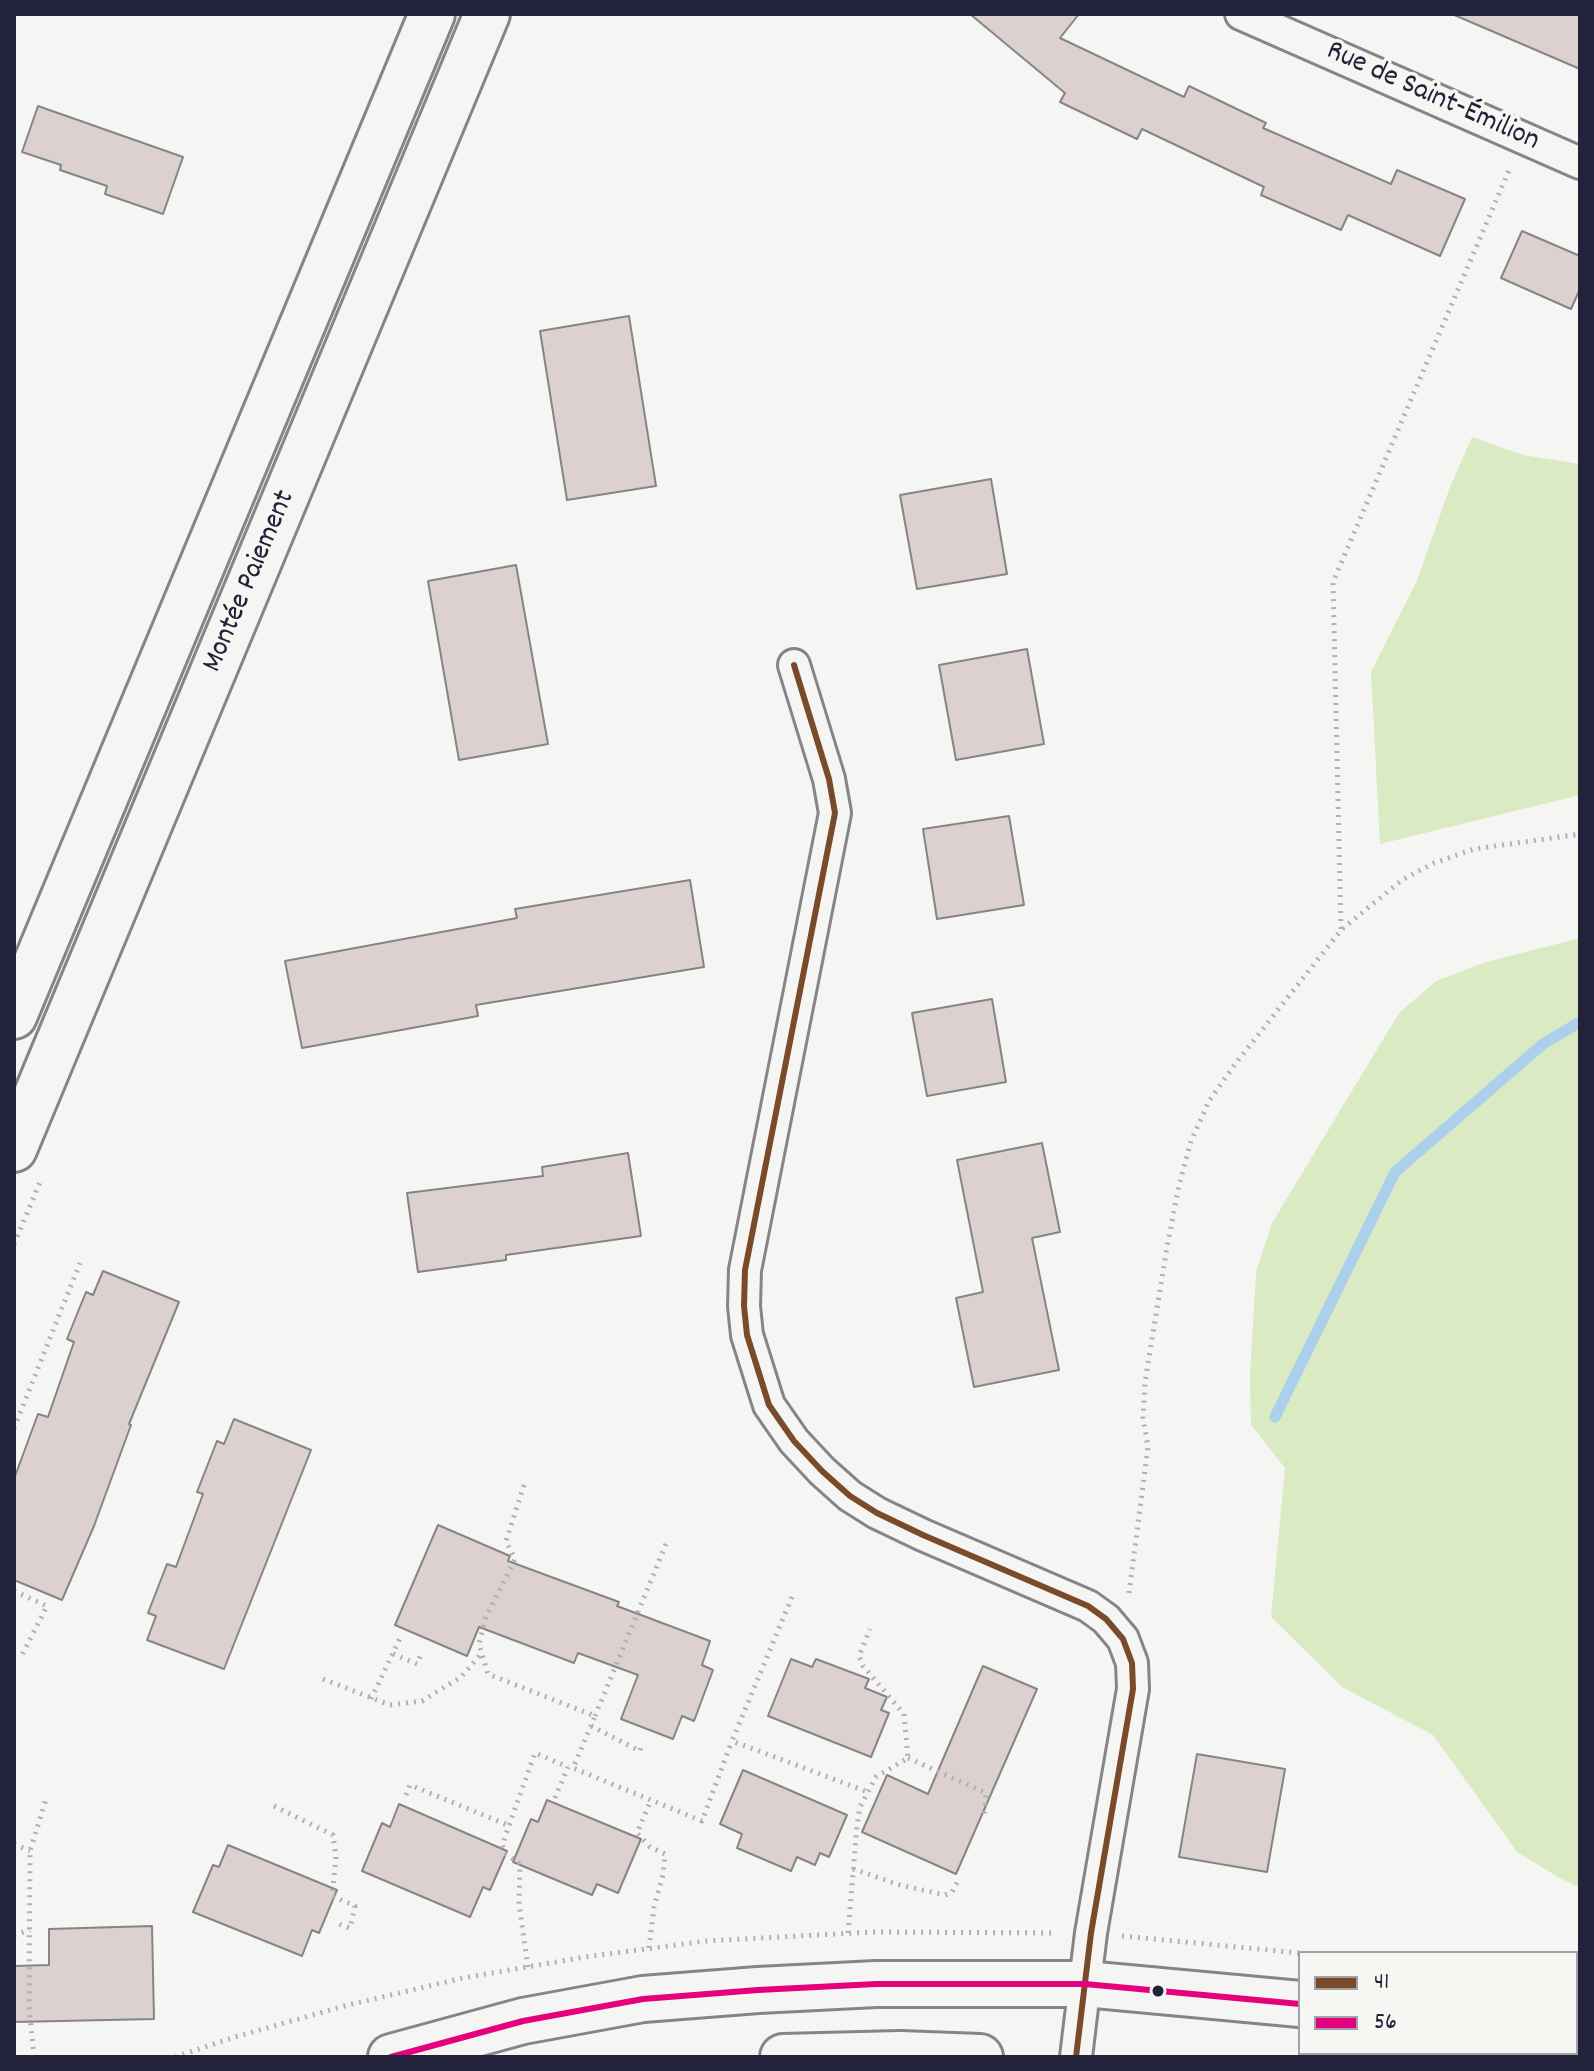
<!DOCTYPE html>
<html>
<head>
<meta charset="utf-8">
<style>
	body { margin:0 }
	#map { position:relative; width:1594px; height:2071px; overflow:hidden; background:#f5f5f3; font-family:Dekko,sans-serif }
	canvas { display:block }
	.frame { position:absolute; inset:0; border:16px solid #22223b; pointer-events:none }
	.legend { position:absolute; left:1298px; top:1951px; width:280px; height:104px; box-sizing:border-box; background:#f6f6f2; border:2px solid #a1a1a9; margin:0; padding:10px 14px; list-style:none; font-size:24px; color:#22223b }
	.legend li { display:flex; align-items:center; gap:16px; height:40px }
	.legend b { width:40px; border:2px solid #a1a1a9 }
</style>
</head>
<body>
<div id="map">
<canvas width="1594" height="2071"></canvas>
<div class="frame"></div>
<ul class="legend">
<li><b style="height:10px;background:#7a4b2a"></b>41</li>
<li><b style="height:10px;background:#e5007d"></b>56</li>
</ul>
</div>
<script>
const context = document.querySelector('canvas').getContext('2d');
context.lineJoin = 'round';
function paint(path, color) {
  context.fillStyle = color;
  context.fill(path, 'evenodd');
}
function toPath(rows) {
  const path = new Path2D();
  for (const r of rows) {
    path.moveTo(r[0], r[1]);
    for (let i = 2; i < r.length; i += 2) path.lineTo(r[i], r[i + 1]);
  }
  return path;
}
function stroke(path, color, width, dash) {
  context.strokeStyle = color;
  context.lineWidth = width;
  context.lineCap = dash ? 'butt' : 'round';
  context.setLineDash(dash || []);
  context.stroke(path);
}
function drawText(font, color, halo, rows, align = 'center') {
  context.font = font + ' Dekko,sans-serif';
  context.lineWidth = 7;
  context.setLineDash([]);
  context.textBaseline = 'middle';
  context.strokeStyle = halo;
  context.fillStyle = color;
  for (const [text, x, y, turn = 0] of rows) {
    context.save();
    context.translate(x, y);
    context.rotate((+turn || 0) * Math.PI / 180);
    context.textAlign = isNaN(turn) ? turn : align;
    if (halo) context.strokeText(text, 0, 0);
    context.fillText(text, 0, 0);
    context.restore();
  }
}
paint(toPath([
	[1472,437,1523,455,1580,464,1580,795,1380,844,1371,672,1416,583,1450,487],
	[1580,938,1580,1888,1558,1877,1517,1852,1433,1735,1342,1687,1271,1617,1285,1468,1251,1425,1250,1376,1256,1272,1272,1223,1399,1013,1436,981,1483,963]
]), '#daebc3');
stroke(toPath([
	[1275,1417,1395,1172,1543,1044,1580,1022]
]), '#accfec', 11);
const building = toPath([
	[970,14,1079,14,1060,38,1184,97,1189,86,1266,123,1263,128,1391,184,1397,170,1465,199,1440,256,1348,215,1341,230,1261,195,1264,187,1142,129,1137,139,1060,102,1065,93,970,14],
	[1452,14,1580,14,1580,69,1452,14],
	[38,106,183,157,163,214,105,194,107,186,60,170,61,165,22,152,38,106],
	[1522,231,1580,256,1580,289,1571,309,1501,278,1522,231],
	[629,316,656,486,567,500,540,331,629,316],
	[991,479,1007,574,917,589,900,495,991,479],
	[516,565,548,744,459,760,428,581,516,565],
	[1027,649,1044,744,956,760,939,665,1027,649],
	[1009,816,1024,905,937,919,923,829,1009,816],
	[690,880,704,967,476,1005,478,1016,302,1048,285,961,517,918,515,909,690,880],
	[992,999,1006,1082,927,1096,912,1013,992,999],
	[1042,1143,1060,1232,1032,1238,1059,1370,974,1387,956,1298,983,1292,957,1160,1042,1143],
	[628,1153,641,1236,506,1255,506,1260,418,1272,407,1193,543,1176,542,1167,628,1153],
	[103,1271,179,1302,129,1424,131,1425,94,1526,62,1600,14,1580,14,1479,38,1414,48,1417,74,1342,67,1339,86,1292,93,1295,103,1271],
	[234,1419,311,1450,224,1669,147,1640,156,1616,148,1613,167,1564,176,1567,203,1494,197,1492,217,1441,224,1444,234,1419],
	[438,1525,510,1556,508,1561,619,1602,617,1606,710,1641,702,1665,713,1670,694,1721,682,1716,673,1739,621,1719,638,1675,578,1653,574,1663,479,1627,467,1656,395,1625,438,1525],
	[791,1659,812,1667,816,1659,869,1679,865,1688,887,1697,881,1710,889,1713,871,1757,768,1716,791,1659],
	[983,1666,1037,1689,956,1874,862,1832,887,1775,928,1794,983,1666],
	[1197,1754,1285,1769,1267,1872,1179,1857,1197,1754],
	[743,1770,847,1815,829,1857,820,1853,815,1865,797,1857,791,1871,737,1848,742,1834,720,1824,743,1770],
	[547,1800,641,1839,618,1893,597,1884,592,1895,513,1862,531,1819,538,1822,547,1800],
	[399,1804,507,1851,490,1890,483,1887,470,1917,362,1871,382,1823,390,1827,399,1804],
	[228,1845,337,1890,319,1933,312,1930,302,1956,193,1912,213,1865,219,1867,228,1845],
	[152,1926,154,2019,14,2022,14,1966,49,1965,49,1929,152,1926]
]);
paint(building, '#dcd1cf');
stroke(building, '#858589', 2);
const minor = toPath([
	[1241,14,1580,163],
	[794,665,829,779,835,813,745,1270,744,1306,747,1335,769,1405,794,1441,822,1471,850,1496,877,1513,923,1535,1088,1606,1106,1619,1123,1639,1132,1663,1133,1689,1091,1933,1076,2057]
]);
const secondary = toPath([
	[14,1016,432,14],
	[14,1149,487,14],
	[1576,2028,1580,2029],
	[391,2057,523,2021,643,1999,758,1990,876,1984,1085,1984,1300,2004],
	[783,2057,900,2054,980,2057]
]);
stroke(minor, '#858589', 36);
stroke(secondary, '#858589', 50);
stroke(toPath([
	[1341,929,1333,582,1510,168],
	[14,1244,40,1182],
	[14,1428,80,1263],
	[524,1485,506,1541,515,1559,486,1617,479,1644,488,1674,595,1716,573,1768,702,1821,732,1741],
	[14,1591,47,1606,21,1657],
	[1129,1593,1148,1447,1143,1418,1145,1382,1167,1247,1179,1185,1191,1141,1209,1101,1236,1063,1341,930,1402,880,1434,863,1474,849,1580,834],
	[792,1597,732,1741,868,1792],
	[393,1654,417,1664,422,1652],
	[323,1679,390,1705,422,1701,461,1677,481,1654],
	[371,1699,401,1636],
	[595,1716,666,1544],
	[591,1726,640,1751,642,1743],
	[908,1758,986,1793,984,1815],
	[406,1795,410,1785,510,1826],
	[555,1798,568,1767],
	[274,1806,333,1835,336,1857,332,1896,355,1906,350,1928,336,1923],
	[14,1844,30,1851],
	[853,1869,900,1885,945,1895,952,1892,958,1881],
	[848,1933,857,1826,860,1807,876,1777,908,1758,904,1714,863,1666,859,1656,870,1629],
	[14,1935,30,1930],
	[1122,1936,1300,1953],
	[649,1948,654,1907,663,1875,665,1854,650,1847,637,1833,651,1800],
	[528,1967,519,1904,520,1864,505,1853,502,1845,535,1753,568,1767],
	[1576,1979,1580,1979],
	[34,2057,29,2007,30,1851,47,1796],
	[175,2057,235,2037,348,2005,463,1978,585,1957,706,1941,873,1932,1056,1933]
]), '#b0b0b2', 5, [2, 6]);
stroke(minor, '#f5f5f3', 30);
stroke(secondary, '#f5f5f3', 44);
stroke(toPath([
	[794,665,829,779,835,813,745,1270,744,1306,747,1335,769,1405,794,1441,822,1471,850,1496,877,1513,923,1535,1088,1606,1106,1619,1123,1639,1132,1663,1133,1689,1091,1933,1076,2057]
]), '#7a4b2a', 6);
stroke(toPath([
	[391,2057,523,2021,643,1999,758,1990,876,1984,1085,1984,1300,2004]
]), '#e5007d', 6);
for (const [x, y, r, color] of [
	[1158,1991,7,"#22223b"]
]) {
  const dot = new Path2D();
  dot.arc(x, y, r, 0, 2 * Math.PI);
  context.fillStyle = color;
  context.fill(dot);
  stroke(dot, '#f6f6f2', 3);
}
drawText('30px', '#22223b', '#f6f6f2', [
	["Rue de Saint-Émilion",1432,98,24],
	["Montée Paiement",251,582,-67]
]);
</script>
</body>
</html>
